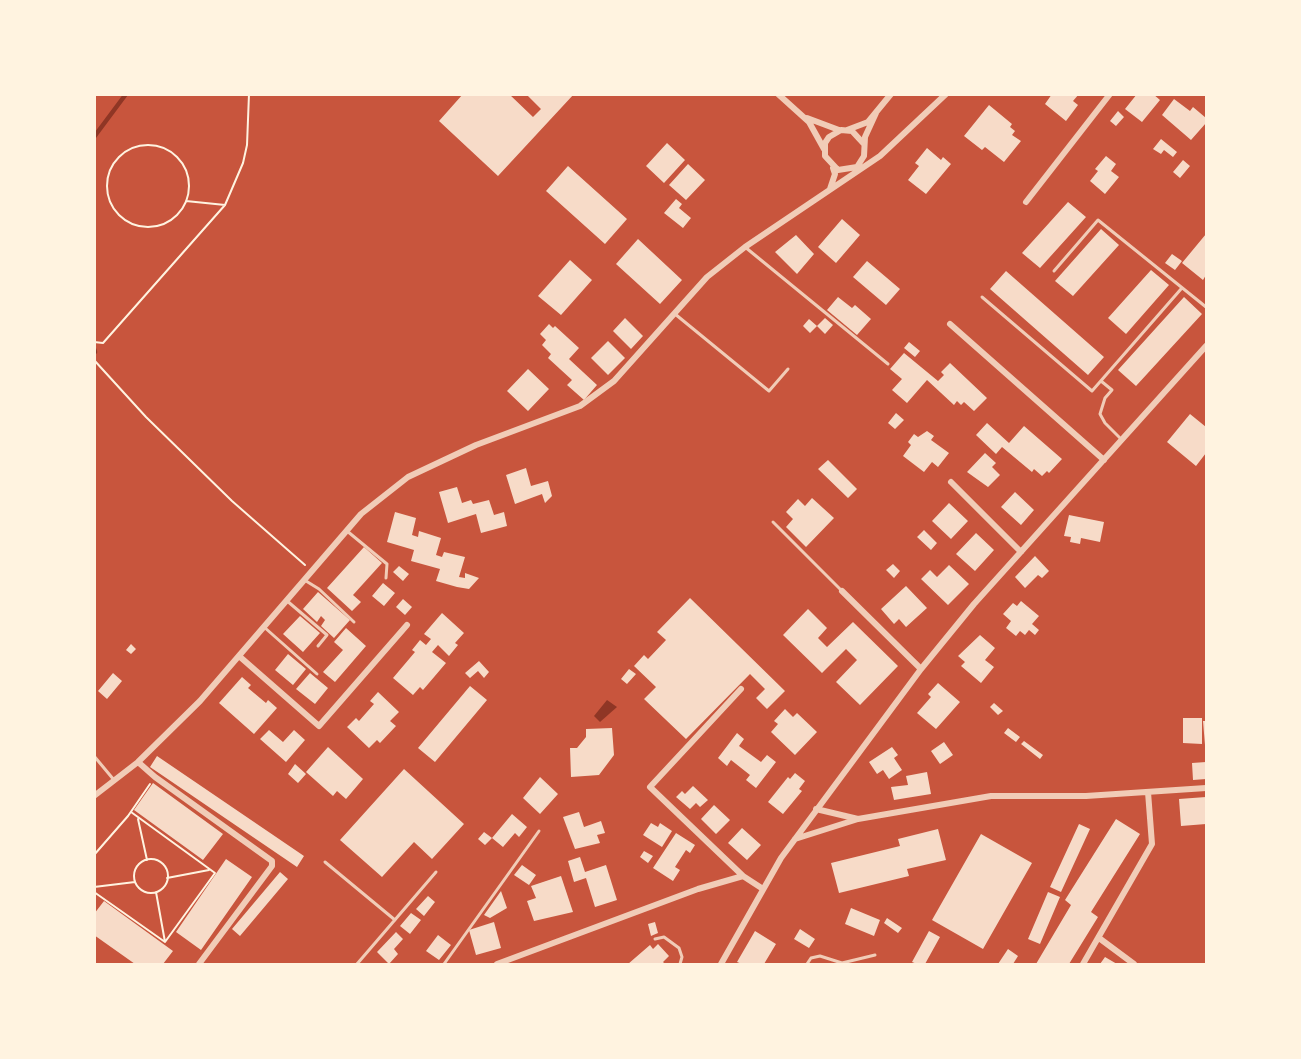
<!DOCTYPE html>
<html>
<head>
<meta charset="utf-8">
<style>
	body { margin:0 }
	#map { position:relative; width:1301px; height:1059px; overflow:hidden; background:#c8553d; font-family:Georgia,serif }
	canvas { display:block }
	.frame { position:absolute; inset:0; border:96px solid #fff3e0; pointer-events:none }
</style>
</head>
<body>
<div id="map">
<canvas width="1301" height="1059"></canvas>
<div class="frame"></div>
</div>
<script>
const context = document.querySelector('canvas').getContext('2d');
context.lineJoin = 'round';
function paint(path, color) {
  context.fillStyle = color;
  context.fill(path, 'evenodd');
}
function toPath(rows) {
  const path = new Path2D();
  for (const r of rows) {
    if (r.length === 3) {
      path.moveTo(r[0] + r[2], r[1]);
      path.arc(r[0], r[1], r[2], 0, 2 * Math.PI);
      continue;
    }
    path.moveTo(r[0], r[1]);
    for (let i = 2; i < r.length; i += 2) path.lineTo(r[i], r[i + 1]);
  }
  return path;
}
function stroke(path, color, width, dash) {
  context.strokeStyle = color;
  context.lineWidth = width;
  context.lineCap = dash ? 'butt' : 'round';
  context.setLineDash(dash || []);
  context.stroke(path);
}
paint(toPath([
	[607,700,617,707,600,722,594,716]
]), '#8f3625');
stroke(toPath([
	[94,137,126,94],
	[94,349,95,352]
]), '#8f3625', 4.5);
paint(toPath([
	[463,94,509,94,533,117,541,109,526,94,574,94,498,176,439,121],
	[1052,94,1079,94,1073,101,1078,105,1066,121,1045,104],
	[1137,94,1153,94,1160,100,1142,122,1125,109],
	[1174,99,1190,111,1193,107,1206,118,1206,123,1191,140,1162,115],
	[989,105,1012,124,1010,127,1015,131,1012,135,1021,141,1004,162,985,147,982,150,964,136],
	[1118,111,1124,117,1116,126,1110,121],
	[1161,139,1177,152,1173,157,1164,150,1161,154,1153,149],
	[667,143,685,160,664,183,646,166],
	[927,148,941,160,943,157,951,164,926,194,908,180,919,166,915,163],
	[1106,156,1116,164,1111,171,1119,177,1105,194,1090,181,1098,171,1095,169],
	[1183,160,1190,166,1180,178,1173,172],
	[688,164,705,180,686,200,669,185],
	[568,166,627,219,605,244,546,191],
	[676,199,682,204,679,208,691,218,683,228,664,213],
	[1068,202,1086,217,1040,268,1022,253],
	[842,219,860,235,836,263,818,247],
	[1101,229,1119,245,1073,296,1055,281],
	[1206,234,1206,275,1203,280,1182,263],
	[796,235,814,254,797,274,775,252],
	[638,239,682,280,660,304,616,264],
	[1172,254,1182,261,1175,270,1165,263],
	[570,260,592,280,561,315,538,296],
	[867,261,900,289,886,305,853,277],
	[1151,270,1169,285,1126,334,1108,318],
	[1006,271,1104,357,1088,375,990,289],
	[838,297,852,308,855,305,871,319,857,335,827,310],
	[1184,297,1202,314,1136,386,1118,370],
	[625,318,643,336,631,349,613,331],
	[825,318,833,325,825,334,817,326],
	[809,319,817,326,810,333,803,326],
	[549,324,553,328,555,326,579,348,569,359,597,385,584,400,567,385,572,380,548,358,551,354,542,345,546,340,540,334],
	[608,341,625,358,608,375,591,358],
	[909,342,920,351,915,357,904,348],
	[904,353,938,381,944,375,941,372,950,363,987,398,974,411,964,402,961,405,957,401,954,405,927,380,907,403,892,390,902,379,890,369],
	[528,369,549,389,528,411,507,391],
	[896,413,904,420,895,429,888,423],
	[1190,414,1206,427,1206,453,1196,466,1167,442],
	[987,423,1009,443,1024,426,1062,459,1049,473,1047,471,1042,476,1034,469,1032,472,1002,447,996,454,976,435],
	[927,431,934,436,931,440,949,453,938,467,932,462,924,472,903,456,911,445,908,442,914,434,918,437],
	[985,453,996,463,992,467,1000,475,988,487,967,472],
	[828,460,857,489,848,498,818,469],
	[526,468,531,486,548,481,552,496,545,503,542,494,515,504,506,475],
	[457,487,462,503,471,500,473,504,489,500,494,515,504,512,507,526,481,533,476,514,448,523,439,492],
	[1015,492,1034,510,1021,525,1001,507],
	[812,498,834,518,806,547,786,527,793,519,786,512,798,499,805,506],
	[949,503,968,521,951,539,932,521],
	[395,512,416,518,412,535,418,537,419,531,441,538,436,555,442,557,444,552,465,557,459,577,465,578,465,573,479,578,469,589,457,587,436,581,440,569,411,561,414,550,387,542],
	[1069,515,1104,522,1100,542,1081,538,1080,544,1070,542,1071,537,1064,536],
	[924,530,937,543,931,550,917,537],
	[976,533,994,550,975,571,956,554],
	[364,547,382,563,353,595,361,602,352,611,327,588],
	[1035,556,1049,571,1042,578,1038,575,1025,588,1015,577],
	[893,564,900,571,894,578,886,570],
	[949,565,969,584,948,605,921,579,930,570,937,577],
	[399,566,409,574,403,581,393,572],
	[383,583,395,593,384,606,372,596],
	[906,586,927,608,906,627,899,619,894,624,881,609],
	[318,592,350,620,334,638,321,626,325,620,321,616,317,622,303,609],
	[690,598,785,691,767,709,756,698,765,689,750,674,686,739,644,699,656,687,634,666,644,655,648,659,666,640,657,632],
	[403,599,412,607,405,615,396,607],
	[1021,601,1039,616,1032,624,1039,630,1035,635,1029,630,1025,635,1020,631,1016,636,1006,628,1011,621,1003,614,1013,603,1017,606],
	[808,609,827,628,818,638,827,647,853,622,898,666,860,705,836,682,857,660,846,649,822,673,783,635],
	[442,613,464,633,455,643,458,645,449,656,438,645,432,652,446,663,423,690,420,687,413,695,393,678,415,652,412,650,420,640,426,645,431,639,424,634],
	[300,616,320,633,303,652,283,634],
	[346,628,366,646,335,682,323,672,343,650,334,642],
	[980,635,995,648,985,660,994,667,981,683,961,666,965,662,958,656],
	[131,644,136,649,131,654,126,650],
	[288,654,306,669,293,685,275,670],
	[479,661,489,672,484,678,478,671,470,678,465,673],
	[629,669,636,674,627,684,621,679],
	[113,673,122,681,107,699,98,691],
	[310,673,328,688,315,704,296,689],
	[242,677,251,685,248,688,266,703,268,700,277,708,254,734,219,703],
	[938,683,960,702,936,729,917,713,931,697,928,694],
	[470,686,487,700,435,762,418,748],
	[378,692,399,712,390,721,396,726,380,743,377,740,369,748,347,727,356,718,359,721,374,704,370,701],
	[994,703,1003,711,998,715,990,707],
	[785,709,793,717,797,713,817,732,795,755,771,732,778,724,774,721],
	[1183,718,1202,718,1202,744,1183,743],
	[1203,721,1206,721,1206,745,1205,745],
	[612,728,614,755,599,775,571,777,570,748,577,748,586,737,586,729],
	[1008,728,1020,737,1016,742,1004,733],
	[269,730,283,742,294,730,305,740,286,762,260,739],
	[737,733,744,739,739,746,761,762,767,755,776,762,756,788,746,780,750,775,731,760,727,766,718,758],
	[1024,741,1043,755,1040,759,1021,744],
	[944,742,953,755,940,764,931,751],
	[328,747,363,779,346,799,337,791,333,796,306,772],
	[892,747,898,755,894,758,902,770,889,779,883,770,877,774,869,762],
	[157,756,304,856,297,867,150,767],
	[1206,762,1206,779,1193,780,1192,763],
	[295,764,306,774,298,783,288,774],
	[404,769,464,824,432,859,414,842,382,877,340,840],
	[927,772,931,794,894,800,891,787,908,785,906,776],
	[795,773,805,781,799,789,802,791,783,814,768,802,788,777,790,779],
	[540,777,558,794,540,814,523,798],
	[153,783,223,834,203,860,134,810],
	[693,786,708,800,700,807,696,803,690,809,676,797,682,791,685,794],
	[1206,797,1206,824,1181,826,1179,799],
	[714,805,730,820,716,834,701,819],
	[579,812,584,827,601,821,605,833,597,835,600,843,575,849,563,817],
	[512,814,527,827,519,837,515,833,503,847,492,838],
	[1116,819,1140,834,1091,912,1098,917,1069,964,1036,964,1071,905,1065,900],
	[651,823,658,827,660,823,672,831,662,847,643,835],
	[1079,824,1090,829,1061,892,1050,887],
	[742,828,761,845,747,860,728,843],
	[938,829,946,860,907,869,909,876,839,893,831,863,900,846,898,839],
	[484,832,492,838,485,845,478,839],
	[676,833,695,845,690,853,686,850,675,867,680,870,673,881,653,868],
	[981,834,1032,863,983,949,932,920],
	[644,851,653,856,648,863,640,857],
	[580,857,585,872,606,865,617,900,595,907,586,878,574,882,568,861],
	[226,859,252,877,201,950,176,932],
	[522,865,536,875,529,885,514,875],
	[280,872,288,879,240,936,232,929],
	[561,876,573,912,534,921,527,901,536,898,531,886],
	[501,891,507,908,490,918,484,915],
	[1048,892,1060,897,1040,944,1028,939],
	[428,896,435,902,424,916,416,909],
	[104,901,173,951,163,964,135,964,94,935,94,914],
	[851,908,880,920,874,936,845,924],
	[411,913,421,920,410,934,400,926],
	[887,918,902,928,898,933,884,923],
	[494,922,501,948,476,955,469,930],
	[655,922,658,933,651,936,648,924],
	[800,929,815,939,809,948,794,939],
	[755,931,776,944,764,964,742,964,737,962],
	[929,931,940,937,925,964,917,964,912,962],
	[396,932,403,939,394,949,398,954,389,964,377,952],
	[438,935,451,945,439,960,426,951],
	[658,944,669,956,663,962,665,964,628,964,650,945,653,949],
	[1008,949,1018,956,1013,964,998,964],
	[1105,957,1117,964,1100,964]
]), '#f7dbc8');
stroke(toPath([
	[148,186,41],
	[186,201,225,205],
	[94,342,103,343,225,205,243,163,247,145,249,94],
	[94,360,146,417,232,501,305,565],
	[138,819,147,860],
	[94,855,128,816,150,784],
	[151,876,17],
	[167,878,209,870],
	[94,887,135,882],
	[94,892,165,942,215,873,131,812],
	[156,892,165,942]
]), '#fff3e0', 2);
stroke(toPath([
	[745,247,888,364],
	[1054,271,1098,220,1206,307],
	[982,297,1092,391,1181,289],
	[675,314,769,391,788,369],
	[1101,381,1112,390,1105,398,1100,414,1105,423,1121,439],
	[773,522,841,590],
	[347,531,387,564,386,578],
	[306,581,319,589,354,622],
	[286,600,327,635,318,646],
	[264,627,317,674],
	[94,756,114,780],
	[325,862,395,920],
	[655,939,664,937,679,948,682,957,680,964],
	[357,964,436,872],
	[444,964,539,831],
	[807,964,811,958,820,956,842,963,875,955]
]), '#f1ccb7', 3);
stroke(toPath([
	[778,94,809,122,824,149],
	[807,118,839,130],
	[847,130,868,122,891,94],
	[864,144,852,131,841,130,829,137,825,143,825,156,838,170,857,167,864,156,865,137,876,113],
	[830,189,835,174,833,168],
	[1026,202,1110,94],
	[950,324,1104,460],
	[951,482,1021,552],
	[842,591,921,669],
	[239,656,319,726,407,625],
	[741,689,650,787,743,876],
	[138,762,155,777,272,861,272,866,199,964],
	[94,796,138,762,200,701,361,514,408,477,476,445,580,406,614,381,707,277,745,247,880,156,946,94],
	[858,819,991,796,1086,796,1206,788],
	[795,839,858,819,816,809],
	[1099,938,1134,964],
	[497,964,698,889,743,876,763,889],
	[721,964,781,858,921,669,974,604,1206,346],
	[1083,964,1152,844,1148,792]
]), '#f1ccb7', 6);
</script>
</body>
</html>
